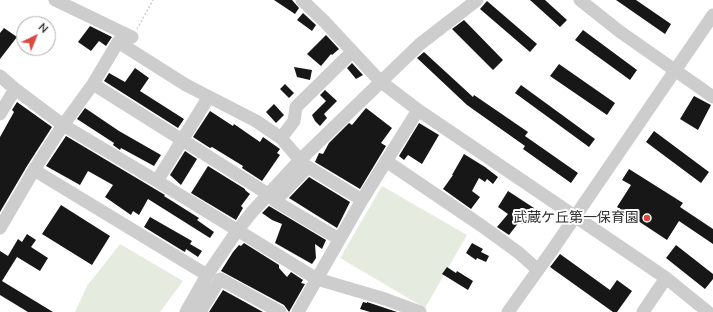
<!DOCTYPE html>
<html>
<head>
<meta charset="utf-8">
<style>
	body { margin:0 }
	#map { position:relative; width:713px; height:312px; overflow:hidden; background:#fff; font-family:Mulish,sans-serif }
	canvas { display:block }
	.north { position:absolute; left:16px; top:16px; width:40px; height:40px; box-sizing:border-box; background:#fff; border:1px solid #acacac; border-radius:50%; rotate:43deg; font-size:11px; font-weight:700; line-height:16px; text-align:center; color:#303030 }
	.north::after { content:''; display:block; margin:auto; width:14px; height:18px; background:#d94941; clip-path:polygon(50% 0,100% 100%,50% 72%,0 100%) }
</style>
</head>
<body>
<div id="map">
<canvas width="713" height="312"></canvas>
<div class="north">N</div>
</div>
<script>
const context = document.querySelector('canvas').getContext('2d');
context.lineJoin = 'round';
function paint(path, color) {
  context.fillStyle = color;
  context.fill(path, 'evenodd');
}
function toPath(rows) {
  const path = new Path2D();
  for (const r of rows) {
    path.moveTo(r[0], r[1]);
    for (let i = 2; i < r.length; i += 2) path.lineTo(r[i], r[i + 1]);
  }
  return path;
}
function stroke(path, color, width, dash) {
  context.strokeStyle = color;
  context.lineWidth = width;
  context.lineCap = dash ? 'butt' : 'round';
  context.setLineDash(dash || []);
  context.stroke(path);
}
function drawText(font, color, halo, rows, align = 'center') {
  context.font = font + ' Mulish,"Noto Sans JP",sans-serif';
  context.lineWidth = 4;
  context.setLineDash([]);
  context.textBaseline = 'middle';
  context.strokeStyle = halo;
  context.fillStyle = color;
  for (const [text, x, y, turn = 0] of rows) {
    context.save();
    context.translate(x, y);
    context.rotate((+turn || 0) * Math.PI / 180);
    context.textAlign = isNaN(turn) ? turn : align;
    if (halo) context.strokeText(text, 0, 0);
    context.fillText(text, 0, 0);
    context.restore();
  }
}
paint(toPath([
	[382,186,467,235,425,308,340,258],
	[120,244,183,281,160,312,75,312,87,286]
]), '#e5ecdf');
paint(toPath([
	[274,0,292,0,299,8,295,14],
	[530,0,545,0,567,20,560,27],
	[616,0,636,0,671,24,665,34],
	[487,1,537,44,530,52,480,9],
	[303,13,316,25,312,31,297,20],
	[464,20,503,60,493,70,452,29],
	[90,26,112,37,106,46,99,41,91,51,78,42],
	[4,28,17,37,0,59,0,33],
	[583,30,637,70,630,80,575,40],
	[326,35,339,49,332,55,331,54,321,66,307,54],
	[424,52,473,97,474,95,528,132,525,136,578,173,571,183,523,149,525,146,467,105,417,58],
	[352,63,363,75,356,79,347,68],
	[559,64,615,103,607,115,550,76],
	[294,67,312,70,310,80,297,77],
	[135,68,149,78,140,91,184,119,178,128,104,81,109,73,125,82],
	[285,84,294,93,289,98,280,89],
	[521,85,595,139,589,147,515,93],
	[325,90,337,101,324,114,327,118,320,126,315,121,312,115,326,101,320,95],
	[694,96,711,105,698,130,680,119],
	[17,102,52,127,27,166,0,212,0,137,14,112,12,110],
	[274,104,284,115,276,123,266,112],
	[85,108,119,131,161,155,154,166,121,148,120,150,113,145,114,143,77,119],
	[366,108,392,128,381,143,386,146,360,189,315,162,319,153,323,154,329,143,349,123,352,125],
	[210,111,233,126,234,124,260,142,263,137,280,149,277,153,280,155,262,181,242,168,243,166,212,147,210,148,193,137],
	[419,123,439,135,422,164,408,155,404,160,399,156],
	[654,131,709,172,701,183,646,142],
	[66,136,165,195,164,196,199,218,197,220,214,232,210,238,148,199,139,215,133,211,131,215,105,197,113,185,88,171,80,185,46,166],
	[185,151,197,159,181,185,170,175],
	[464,154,485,167,498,177,493,184,487,179,485,182,479,178,472,191,480,197,471,209,443,189,453,175,452,175],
	[208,166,245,189,245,190,250,194,241,206,243,208,236,220,191,193],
	[629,169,683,203,680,207,713,229,713,244,679,221,667,240,617,207,631,185,622,180],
	[309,177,350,202,337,228,289,198],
	[508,191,534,208,523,224,519,222,509,235,497,227,508,214,498,207],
	[61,205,110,236,92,265,42,234],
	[269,206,326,240,322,249,315,244,316,258,312,264,275,243,282,224,272,220,262,213],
	[150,217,192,241,190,244,202,251,198,257,186,249,185,252,183,251,144,227],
	[27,234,36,240,31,247,48,258,40,271,17,257,2,281,53,312,28,312,0,295,0,251,8,256,18,239,22,242],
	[244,243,279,265,279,268,287,277,291,272,303,280,301,283,305,284,289,312,284,305,221,271,233,252,239,245,241,246],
	[472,243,483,249,481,252,489,256,486,262,477,258,476,260,466,253],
	[676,245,713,274,713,279,705,289,666,258],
	[560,254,610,290,617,280,632,291,617,312,613,312,550,267],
	[447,267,456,273,457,271,473,281,468,290,442,274],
	[223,290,263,312,209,312],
	[363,302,367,303,367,302,397,312,370,312,360,309]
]), '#171717');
stroke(toPath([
	[137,29,153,0]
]), '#cdcdcd', 1.5, [2, 2]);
stroke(toPath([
	[55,0,132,37],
	[302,0,323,20,380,81,418,110,666,278,708,312],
	[580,0,619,31,713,97],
	[0,76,15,89,63,125,157,181,317,279,385,299,420,312],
	[93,84,268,194],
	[0,114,15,89],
	[281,138,294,121,296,107,352,52],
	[386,161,482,226,519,253,538,270],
	[34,170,207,275],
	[157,181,208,98],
	[0,228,34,170,61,128,93,84,118,42,186,85,256,121,281,138,300,160],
	[339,239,275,201,308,167,362,200],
	[186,312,207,275,237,231,252,212,300,160,420,44,477,0],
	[200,312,220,279,280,312],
	[298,312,362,200,418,110],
	[508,312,553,249,713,15],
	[643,312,666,278]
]), '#cdcdcd', 13);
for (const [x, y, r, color] of [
	[647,218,4,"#d94941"]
]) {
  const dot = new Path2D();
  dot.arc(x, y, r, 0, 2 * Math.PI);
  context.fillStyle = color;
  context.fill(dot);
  stroke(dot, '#fff', 1.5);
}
drawText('14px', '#303030', '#fff', [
	["武蔵ケ丘第一保育園",639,218]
], 'right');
</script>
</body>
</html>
